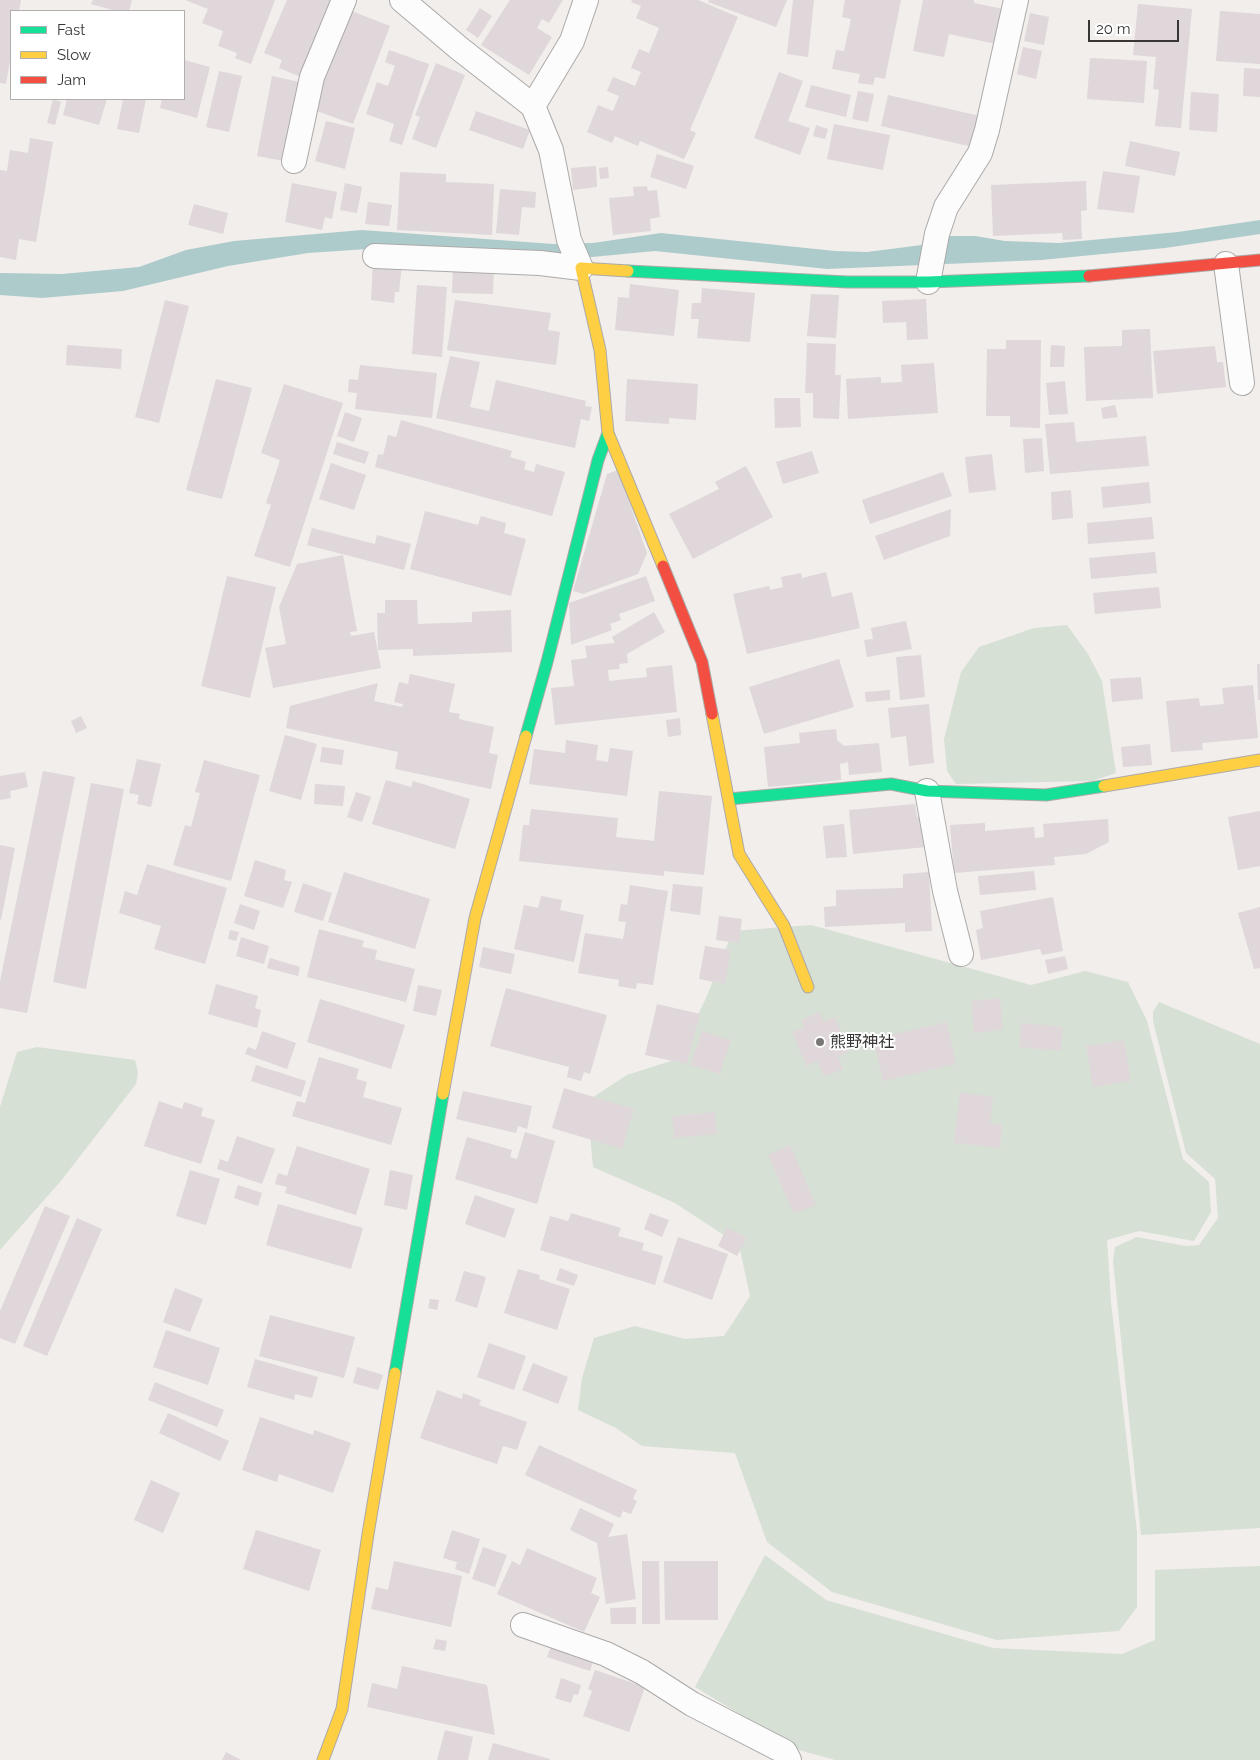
<!DOCTYPE html>
<html>
<head>
<meta charset="utf-8">
<style>
	body { margin:0 }
	#map { position:relative; width:1260px; height:1760px; overflow:hidden; background:#f1eeec; font-family:Raleway,sans-serif }
	canvas { display:block }
	.legend { position:absolute; left:10px; top:10px; width:175px; height:90px; box-sizing:border-box; background:#fff; border:1px solid #afafae; margin:0; padding:6px 9px; list-style:none; font-size:15px; color:#383635 }
	.legend li { display:flex; align-items:center; gap:10px; height:25px }
	.legend b { width:25px; border:1px solid #afafae }
	.scale { position:absolute; left:1088px; top:20px; width:91px; height:22px; box-sizing:border-box; border:2px solid #383635; border-top:0; padding-left:6px; font-size:15px; line-height:18px; white-space:nowrap; color:#383635; -webkit-text-stroke:4px #fff; paint-order:stroke }
</style>
</head>
<body>
<div id="map">
<canvas width="1260" height="1760"></canvas>
<ul class="legend">
<li><b style="height:6px;background:#16e098"></b>Fast</li>
<li><b style="height:6px;background:#ffcf43"></b>Slow</li>
<li><b style="height:6px;background:#f24e42"></b>Jam</li>
</ul>
<div class="scale">20 m</div>
</div>
<script>
const context = document.querySelector('canvas').getContext('2d');
context.lineJoin = 'round';
function paint(path, color) {
  context.fillStyle = color;
  context.fill(path, 'evenodd');
}
function toPath(rows) {
  const path = new Path2D();
  for (const r of rows) {
    path.moveTo(r[0], r[1]);
    for (let i = 2; i < r.length; i += 2) path.lineTo(r[i], r[i + 1]);
  }
  return path;
}
function stroke(path, color, width, dash) {
  context.strokeStyle = color;
  context.lineWidth = width;
  context.lineCap = dash ? 'butt' : 'round';
  context.setLineDash(dash || []);
  context.stroke(path);
}
function drawText(font, color, halo, rows, align = 'center') {
  context.font = font + ' Raleway,"Noto Sans JP",sans-serif';
  context.lineWidth = 4;
  context.setLineDash([]);
  context.textBaseline = 'middle';
  context.strokeStyle = halo;
  context.fillStyle = color;
  for (const [text, x, y, turn = 0] of rows) {
    context.save();
    context.translate(x, y);
    context.rotate((+turn || 0) * Math.PI / 180);
    context.textAlign = isNaN(turn) ? turn : align;
    if (halo) context.strokeText(text, 0, 0);
    context.fillText(text, 0, 0);
    context.restore();
  }
}
paint(toPath([
	[1067,625,1088,654,1102,681,1116,773,1092,781,956,784,947,771,944,739,961,672,979,647,1034,628],
	[811,925,1031,985,1085,971,1128,982,1147,1021,1183,1159,1209,1182,1211,1212,1194,1241,1139,1231,1107,1240,1111,1302,1137,1532,1137,1607,1119,1631,997,1640,832,1592,767,1542,735,1453,642,1446,616,1428,578,1410,582,1378,594,1338,635,1326,685,1339,724,1336,750,1296,739,1245,675,1203,593,1167,587,1101,627,1075,677,1059,706,998,733,931],
	[1159,1002,1260,1044,1260,1528,1141,1535,1113,1261,1115,1247,1137,1237,1186,1246,1199,1245,1218,1218,1215,1179,1186,1153,1153,1021,1153,1012],
	[37,1047,135,1060,138,1073,136,1084,60,1182,0,1250,0,1107,17,1052],
	[765,1555,826,1600,993,1648,1122,1654,1155,1640,1155,1570,1260,1566,1260,1760,835,1760,799,1750,695,1687]
]), '#d7e0d4');
paint(toPath([
	[1260,220,1260,234,1165,248,1041,260,827,269,655,251,592,257,368,249,308,253,228,266,123,291,42,298,0,295,0,273,62,274,139,267,186,250,234,241,362,230,553,244,593,243,661,233,835,251,867,252,922,245,947,236,975,236,1005,241,1059,243,1178,232]
]), '#aecbcb');
paint(toPath([
	[0,0,21,0,19,11,11,11,11,55,6,84,0,83],
	[93,0,132,0,129,11,116,11,91,4],
	[185,0,275,0,251,64,235,58,237,53,218,46,223,31,202,23,208,9],
	[287,0,340,0,306,79,279,68,282,60,264,53],
	[510,0,563,0,549,23,542,19,537,28,552,37,529,75,481,45],
	[632,0,698,0,738,17,690,130,696,133,684,159,640,141,638,146,615,136,612,143,587,132,598,105,613,111,619,96,607,91,613,77,635,86,641,72,631,68,639,49,649,53,659,28,636,18,641,6,631,2],
	[709,0,787,0,776,27,708,2],
	[793,0,814,0,808,57,787,54],
	[845,0,901,0,885,79,875,77,873,85,858,83,860,74,832,69,836,50,844,51,851,19,842,17],
	[923,0,974,0,974,3,1008,10,1001,45,949,34,944,57,913,51],
	[1138,4,1192,9,1181,128,1155,126,1159,90,1153,89,1156,57,1133,55],
	[480,8,492,16,478,38,466,30],
	[349,10,390,26,353,124,311,109],
	[1220,11,1260,14,1260,64,1216,61],
	[1030,13,1049,17,1044,45,1024,41],
	[1023,47,1042,51,1036,79,1017,74],
	[389,50,429,64,402,145,389,141,394,124,366,114,377,82,388,86,395,66,385,62],
	[1090,58,1147,61,1144,103,1087,99],
	[184,60,210,67,197,118,160,108,162,99,184,99],
	[436,63,465,75,436,148,412,139,420,117,415,115],
	[1244,68,1260,69,1260,97,1243,96],
	[219,71,242,76,229,132,206,127],
	[779,72,803,81,788,121,810,128,800,155,754,138],
	[272,76,304,83,289,162,257,156],
	[811,85,851,95,846,117,805,107],
	[858,91,874,94,868,122,852,119],
	[1191,92,1219,94,1217,132,1189,130],
	[888,95,980,116,973,147,881,126],
	[53,99,61,102,55,125,47,123],
	[67,99,107,99,99,125,63,115],
	[123,99,146,99,139,133,117,129],
	[476,111,530,130,523,149,469,130],
	[326,121,355,128,345,169,315,161],
	[834,124,890,135,883,170,827,159],
	[816,125,828,129,825,139,813,136],
	[30,138,53,142,36,242,19,239,16,260,0,257,0,170,7,171,10,150,28,153],
	[1130,141,1180,152,1175,176,1125,166],
	[657,154,694,166,686,189,650,177],
	[596,166,597,187,573,190,571,168],
	[608,167,609,178,600,179,599,168],
	[1103,171,1140,176,1134,213,1097,209],
	[400,172,446,174,446,182,494,184,492,235,397,230],
	[1086,181,1087,210,1081,211,1082,239,1063,240,1062,233,993,236,991,185],
	[292,183,337,192,332,219,325,217,322,230,285,222],
	[345,183,362,187,357,213,340,210],
	[647,186,648,191,657,190,660,217,650,219,651,231,613,235,609,198,634,196,633,187],
	[500,189,536,192,535,208,522,207,519,235,496,233],
	[368,202,392,205,389,226,365,224],
	[194,204,228,213,223,234,188,225],
	[373,262,402,264,399,292,395,292,394,303,371,300],
	[453,266,494,267,493,294,452,293],
	[630,284,679,290,674,336,615,330,618,297,629,298],
	[417,285,447,287,442,357,412,354],
	[702,288,755,293,750,342,697,338,699,319,691,319,692,303,701,303],
	[811,294,839,295,836,338,807,336],
	[926,299,928,339,907,340,906,322,883,323,882,301],
	[165,300,189,306,159,423,135,417],
	[455,300,551,313,548,330,560,332,556,365,447,350],
	[1150,329,1153,398,1086,401,1084,347,1122,346,1122,330],
	[1006,340,1041,340,1040,428,1010,427,1010,416,986,416,987,349,1006,349],
	[807,343,836,344,835,375,841,375,839,419,813,418,813,393,805,393],
	[67,345,122,349,121,369,66,365],
	[1051,345,1065,346,1064,367,1050,367],
	[1215,346,1217,362,1223,362,1226,387,1157,394,1153,351],
	[450,356,480,362,470,407,489,411,496,380,586,401,585,406,592,407,589,421,581,419,575,448,436,418],
	[934,363,938,413,848,419,846,379,881,377,881,383,902,382,901,365],
	[360,365,437,373,432,418,355,409,357,393,348,392,349,379,358,380],
	[216,379,252,388,222,499,186,490],
	[627,379,698,384,696,420,669,418,669,424,625,421],
	[1065,381,1068,414,1049,415,1046,383],
	[284,384,343,403,290,567,254,556,271,505,266,503,280,460,261,453],
	[774,398,800,398,801,427,775,428],
	[1115,405,1118,417,1103,419,1101,408],
	[345,412,362,418,354,442,337,436],
	[401,420,512,451,510,457,526,462,524,469,534,472,536,464,565,472,552,516,375,467,378,454,383,455,388,435,396,437],
	[1074,422,1076,442,1146,436,1149,466,1050,474,1045,424],
	[1042,438,1044,471,1025,473,1023,439],
	[337,442,369,452,365,464,333,454],
	[812,451,819,473,783,484,776,462],
	[992,454,996,490,969,493,965,457],
	[331,463,366,475,354,510,319,499],
	[746,466,773,517,693,559,669,514,719,489,715,482],
	[618,470,647,553,638,574,583,594,573,591,607,474],
	[943,472,952,496,870,524,862,500],
	[1149,482,1151,503,1103,508,1101,487],
	[1071,490,1073,518,1052,520,1051,492],
	[951,509,950,536,884,560,875,536],
	[425,511,478,525,481,516,506,523,504,533,526,539,511,596,410,569],
	[1152,517,1154,539,1088,544,1087,523],
	[312,528,375,544,377,535,411,544,404,570,307,545],
	[1155,552,1157,573,1091,579,1089,558],
	[343,555,357,631,350,632,351,636,374,632,381,668,273,688,265,648,286,644,279,607,297,564],
	[826,572,832,597,852,592,860,628,747,654,733,594,769,586,770,590,783,587,781,577,801,573,802,578],
	[227,576,276,587,250,698,201,686],
	[646,576,655,601,619,614,621,620,610,624,612,630,571,645,569,603],
	[1159,587,1161,608,1095,614,1093,593],
	[385,600,417,600,418,624,472,622,472,612,511,610,512,652,413,656,413,649,378,650,377,613,385,613],
	[654,612,665,632,627,654,628,663,619,664,620,669,608,670,609,681,647,677,646,668,672,665,677,712,555,725,551,688,574,686,571,660,587,658,585,646,615,643,612,637],
	[906,621,912,649,867,657,864,640,873,639,871,628],
	[921,655,925,697,900,700,896,657],
	[839,659,854,707,764,734,749,687],
	[1257,664,1260,664,1260,700,1258,700],
	[410,674,455,684,449,712,460,714,459,719,494,727,489,753,498,755,491,789,395,769,398,752,286,728,290,706,378,683,374,701,402,707,403,704,394,702,399,682,408,684],
	[1141,677,1143,699,1112,702,1110,679],
	[1253,685,1258,738,1202,743,1203,750,1171,752,1166,701,1199,698,1200,706,1224,704,1222,688],
	[890,690,890,700,866,702,865,692],
	[929,704,934,763,909,766,906,736,891,738,888,708],
	[81,716,87,728,76,733,71,721],
	[680,718,681,735,668,737,666,720],
	[836,729,837,740,844,746,879,743,882,772,849,775,848,762,840,764,841,780,768,787,764,747,800,743,799,733],
	[285,735,317,744,301,800,269,791],
	[566,740,598,745,596,760,608,762,610,748,633,751,627,796,529,784,534,749,565,753],
	[1150,744,1152,765,1123,767,1121,747],
	[322,747,344,750,342,765,320,762],
	[137,759,161,764,151,807,137,804,139,795,129,793],
	[204,760,260,775,231,881,173,865,185,825,191,827,200,793,195,792],
	[43,771,75,777,27,1013,0,1008,0,981],
	[25,772,28,787,10,791,11,798,0,800,0,776],
	[386,780,411,787,413,781,470,799,455,849,372,824],
	[91,783,124,789,86,989,53,982],
	[315,784,345,786,343,806,314,804],
	[659,791,712,796,704,875,664,871,664,876,519,861,523,825,529,825,531,809,618,818,616,837,654,841],
	[356,792,371,797,362,822,347,817],
	[915,804,917,817,923,817,926,847,853,854,849,810],
	[1260,811,1260,866,1238,870,1228,817],
	[1108,819,1109,842,1086,854,1054,857,1055,865,954,873,950,825,985,823,985,831,1034,827,1035,838,1044,837,1043,824],
	[844,824,847,857,826,858,823,826],
	[0,845,15,848,1,920,0,919],
	[255,860,286,870,284,880,292,882,283,908,244,896],
	[147,864,227,888,205,964,154,949,161,926,119,913,125,891,137,895],
	[1034,871,1036,890,980,895,978,876],
	[344,872,430,899,415,949,328,922],
	[929,872,932,931,905,932,905,923,825,927,824,907,836,906,836,890,903,888,903,874],
	[303,883,332,893,323,921,294,912],
	[673,884,703,887,700,915,670,911],
	[630,885,668,891,653,985,637,983,636,989,618,986,619,980,578,973,585,933,623,939,626,922,618,921,621,904,627,905],
	[541,896,562,900,560,910,584,915,574,962,514,949,524,905,538,908],
	[1053,897,1063,951,1042,955,1040,949,981,960,976,930,983,928,980,911],
	[240,904,260,911,254,930,234,923],
	[1260,907,1260,968,1254,969,1238,913],
	[719,916,742,919,739,943,716,940],
	[319,929,364,941,362,947,377,950,375,959,415,969,406,1002,307,977],
	[230,930,239,932,236,941,228,939],
	[241,937,269,946,264,964,236,956],
	[705,946,731,950,725,984,699,979],
	[483,947,515,954,511,974,479,967],
	[1065,956,1068,969,1048,974,1045,960],
	[270,958,300,967,298,976,267,968],
	[216,984,258,996,255,1008,261,1010,257,1028,208,1014],
	[418,985,442,990,436,1016,413,1011],
	[506,988,607,1015,590,1074,584,1072,581,1081,567,1077,569,1067,490,1046],
	[1000,998,1003,1030,974,1033,971,1001],
	[320,999,405,1025,391,1069,307,1042],
	[657,1004,700,1014,687,1064,645,1055],
	[820,1012,823,1021,835,1017,849,1052,838,1056,843,1069,824,1076,817,1061,806,1066,792,1032,804,1027,801,1020],
	[947,1022,956,1064,883,1081,873,1039],
	[1021,1023,1063,1027,1061,1051,1019,1047],
	[262,1031,296,1043,287,1069,245,1054,248,1047,256,1050],
	[702,1031,731,1040,720,1074,690,1065],
	[1124,1040,1131,1081,1093,1087,1086,1046],
	[319,1057,359,1069,356,1079,367,1082,363,1097,402,1108,391,1145,292,1116,297,1101,305,1103],
	[256,1065,306,1081,301,1097,251,1081],
	[564,1088,634,1109,622,1149,552,1128],
	[463,1091,532,1106,527,1129,518,1126,516,1133,456,1119],
	[960,1092,993,1097,990,1123,1002,1124,1000,1148,954,1143],
	[159,1101,182,1109,184,1102,203,1108,201,1116,215,1120,201,1164,144,1146],
	[715,1112,717,1134,674,1138,672,1116],
	[525,1132,555,1141,537,1204,455,1179,467,1137,512,1150,510,1157,517,1159],
	[237,1136,275,1149,262,1184,217,1169,220,1159,228,1162],
	[790,1145,816,1205,794,1214,768,1155],
	[297,1146,370,1169,356,1215,285,1193,287,1187,275,1184,278,1173,287,1176],
	[190,1170,220,1179,206,1225,176,1216],
	[390,1170,413,1175,407,1210,384,1205],
	[238,1185,262,1193,258,1206,234,1198],
	[475,1195,515,1209,505,1238,465,1224],
	[278,1204,363,1228,351,1269,266,1245],
	[45,1206,70,1216,15,1344,0,1338,0,1311],
	[571,1213,621,1228,618,1236,644,1243,642,1250,663,1256,655,1285,540,1250,550,1216,568,1221],
	[650,1213,669,1220,662,1237,644,1229],
	[77,1218,102,1229,47,1356,23,1346],
	[727,1227,747,1238,737,1256,718,1246],
	[678,1237,728,1254,712,1300,663,1282],
	[560,1268,578,1275,574,1286,556,1280],
	[518,1269,540,1275,539,1279,570,1289,557,1330,504,1313],
	[464,1271,486,1277,477,1308,455,1301],
	[175,1288,203,1299,190,1332,163,1322],
	[430,1299,439,1300,437,1310,428,1308],
	[270,1315,355,1337,344,1378,259,1356],
	[166,1330,220,1348,208,1385,153,1367],
	[489,1343,526,1356,514,1390,477,1377],
	[255,1359,318,1377,312,1398,295,1394,294,1400,247,1387],
	[533,1363,568,1377,558,1404,522,1390],
	[357,1367,383,1375,378,1390,353,1383],
	[155,1382,224,1410,217,1427,148,1400],
	[437,1390,462,1399,463,1393,481,1400,479,1405,527,1422,517,1450,503,1446,497,1464,420,1438],
	[168,1413,229,1441,220,1461,159,1433],
	[260,1417,313,1435,314,1430,351,1443,333,1493,279,1474,277,1482,242,1470],
	[539,1445,637,1490,633,1499,637,1501,631,1514,623,1511,620,1518,525,1475],
	[151,1480,180,1493,163,1533,134,1520],
	[580,1508,614,1524,608,1537,627,1534,636,1599,606,1604,597,1543,570,1530],
	[256,1530,321,1550,309,1591,243,1569],
	[452,1530,480,1539,469,1574,455,1569,457,1562,443,1558],
	[483,1547,507,1555,495,1587,472,1579],
	[527,1548,597,1578,591,1593,600,1597,584,1632,497,1594,512,1561,520,1565],
	[394,1561,462,1576,451,1627,371,1609,376,1587,388,1590],
	[642,1561,659,1561,660,1624,642,1624],
	[664,1561,718,1561,718,1620,665,1620],
	[636,1607,636,1624,611,1624,610,1608],
	[436,1639,447,1641,445,1651,433,1649],
	[553,1641,595,1655,590,1671,547,1657],
	[402,1666,487,1685,495,1735,367,1707,372,1683,397,1689],
	[595,1670,645,1687,629,1732,583,1716,592,1691,588,1689],
	[561,1678,581,1685,578,1695,574,1694,571,1703,555,1698],
	[445,1730,473,1737,468,1760,437,1760],
	[493,1743,550,1759,550,1760,488,1760],
	[226,1752,241,1760,222,1760]
]), '#dfd7da');
const street = toPath([
	[402,0,460,49,533,106,551,150,569,240,581,268],
	[533,106,572,41,586,0],
	[294,161,312,77,344,0],
	[375,256,540,263,581,268],
	[1226,264,1242,383],
	[928,282,937,234,946,207,980,153,987,130,1016,0],
	[927,791,945,891,961,954],
	[523,1625,606,1654,642,1672,692,1704,785,1752,789,1760]
]);
const fast = toPath([
	[628,271,847,282,928,282,1089,276],
	[526,736,547,662,598,460,608,433],
	[729,799,891,784,927,791,1046,795,1104,786],
	[395,1373,443,1094]
]);
const slow = toPath([
	[628,271,581,268,600,350,608,433,663,566],
	[712,714,739,854,784,926,808,987],
	[1104,786,1260,760],
	[443,1094,475,918,526,736],
	[323,1760,342,1709,368,1534,395,1373]
]);
const jam = toPath([
	[1089,276,1260,260],
	[663,566,702,662,712,714]
]);
stroke(street, '#acaaa9', 26);
stroke(fast, '#acaaa9', 13);
stroke(slow, '#acaaa9', 13);
stroke(jam, '#acaaa9', 13);
stroke(street, '#fdfcfc', 24);
stroke(fast, '#16e098', 11);
stroke(slow, '#ffcf43', 11);
stroke(jam, '#f24e42', 11);
for (const [x, y, r, color] of [
	[820,1042,5,"#797675"]
]) {
  const dot = new Path2D();
  dot.arc(x, y, r, 0, 2 * Math.PI);
  context.fillStyle = color;
  context.fill(dot);
  stroke(dot, '#fff', 2);
}
drawText('16px', '#383635', '#fff', [
	["熊野神社",830,1042]
], 'left');
</script>
</body>
</html>
